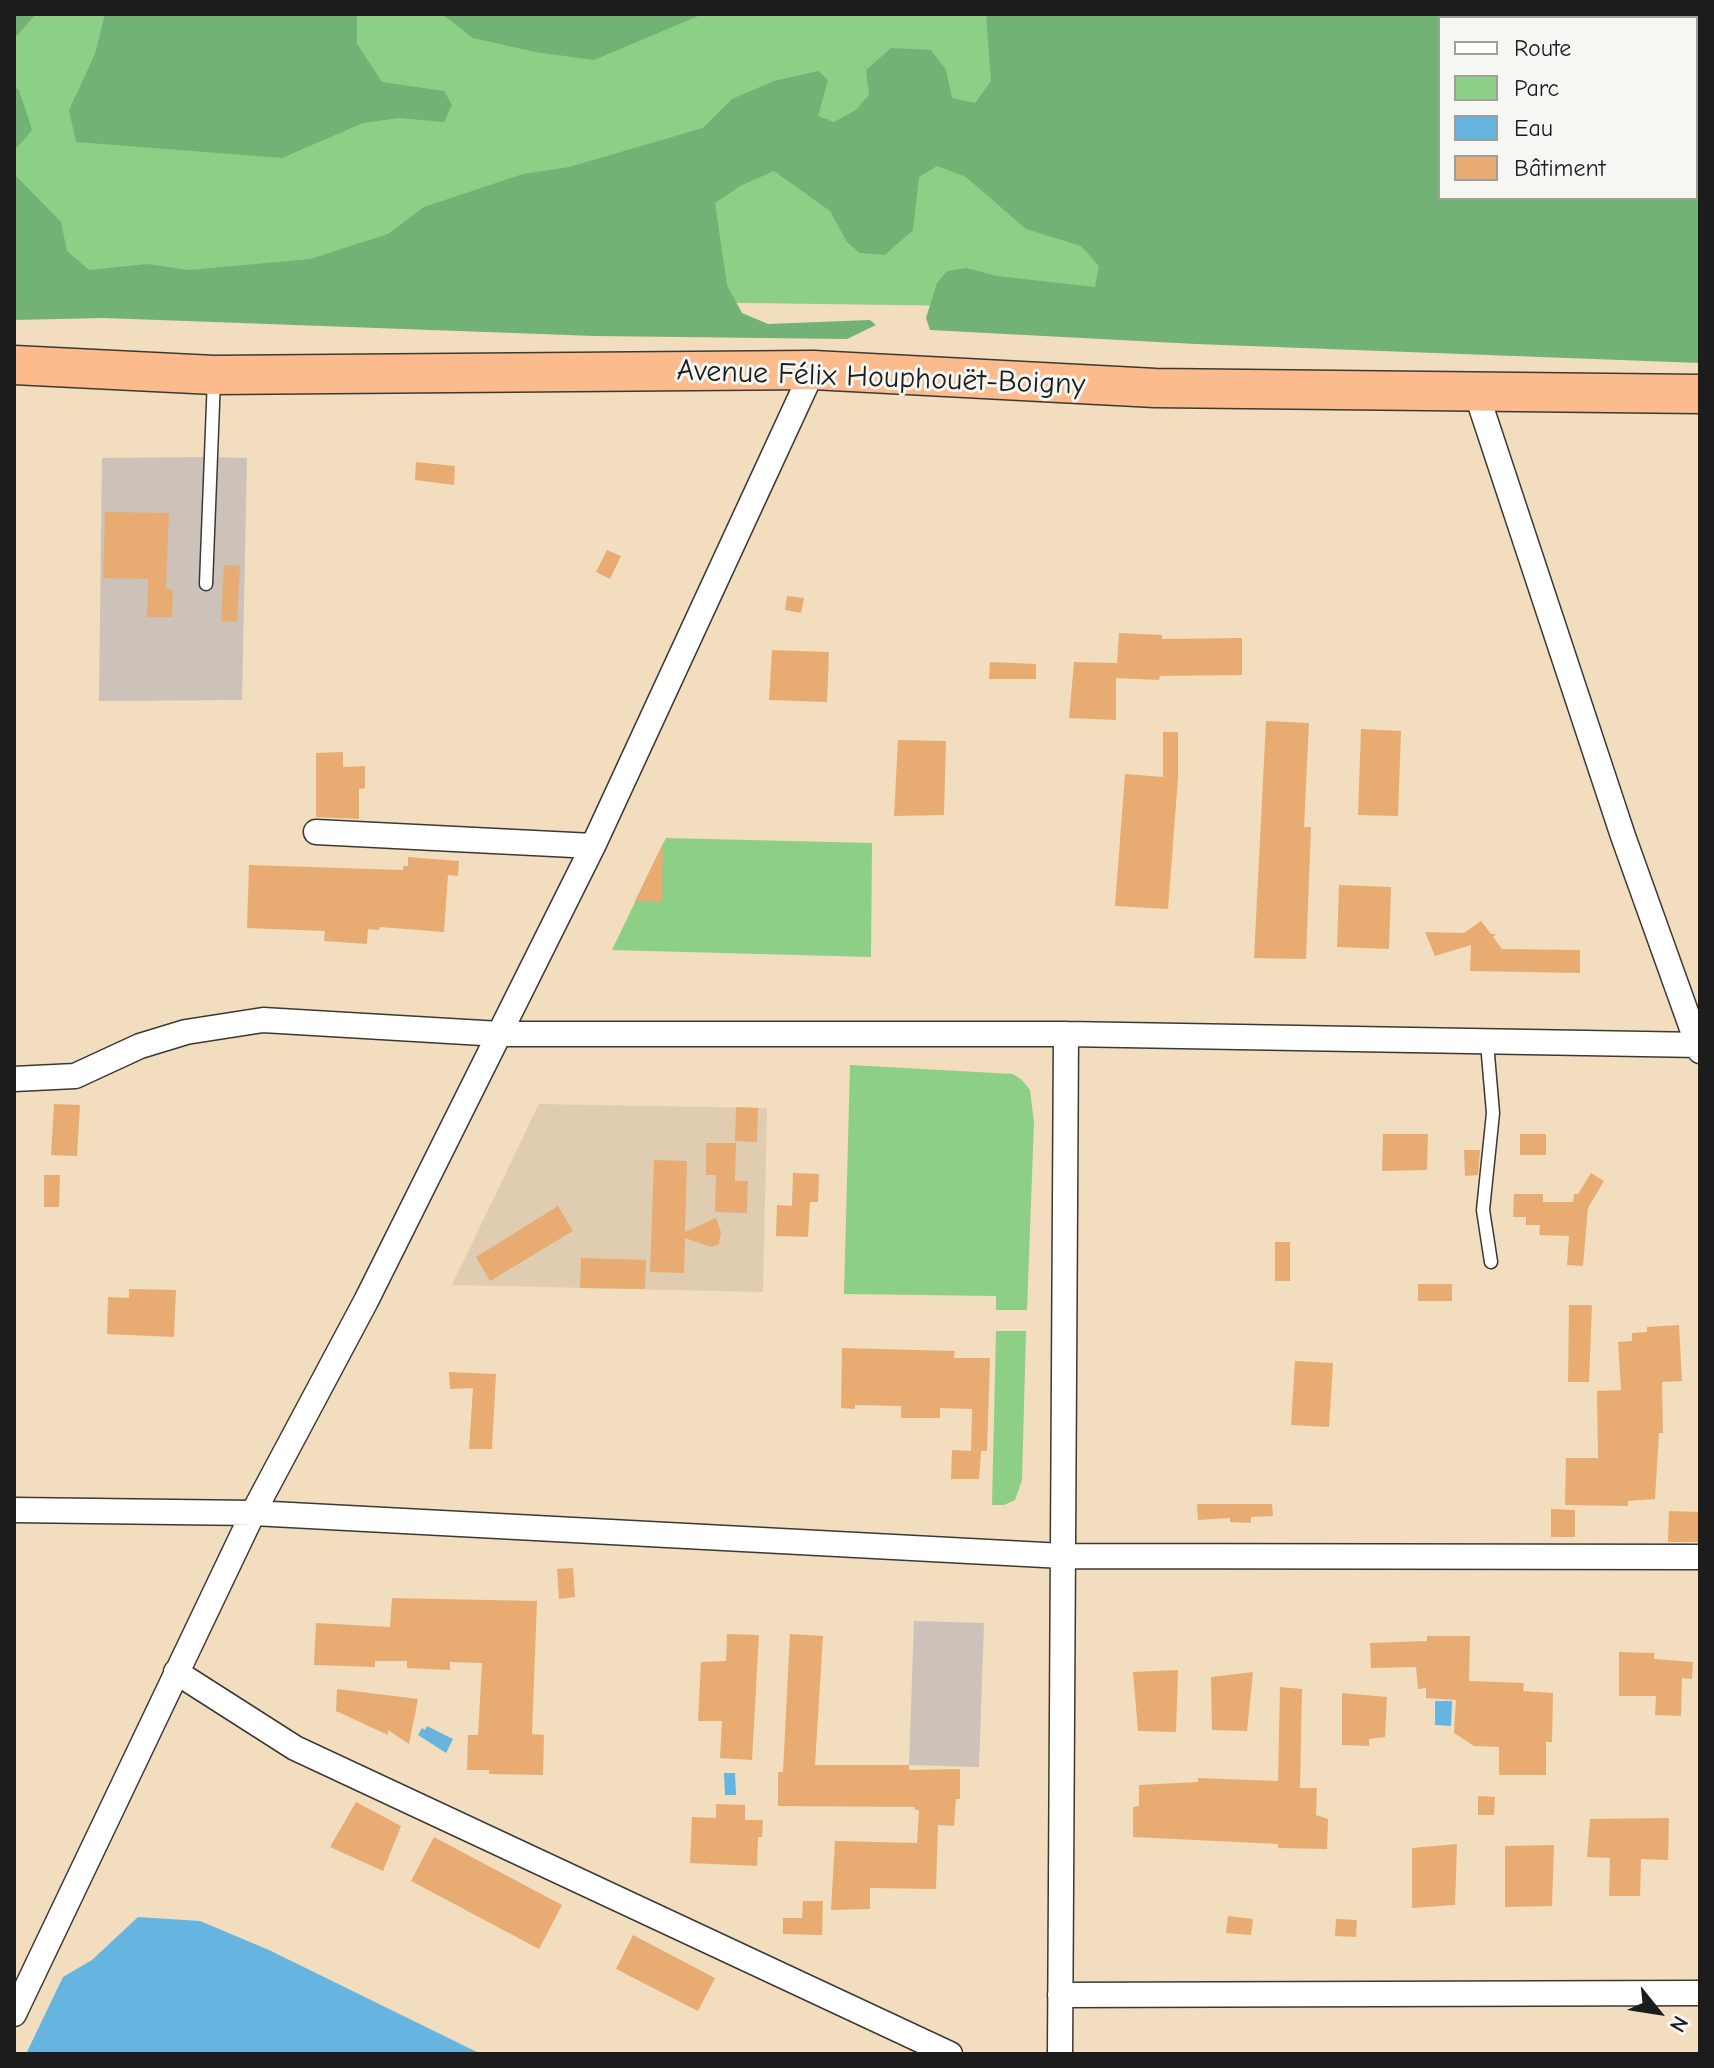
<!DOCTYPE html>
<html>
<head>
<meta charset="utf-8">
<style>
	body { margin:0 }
	#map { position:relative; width:1714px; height:2068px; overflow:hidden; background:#f2ddbf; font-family:"Comic Neue",sans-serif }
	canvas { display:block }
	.frame { position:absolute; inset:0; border:16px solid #1c1c1c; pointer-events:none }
	.legend { position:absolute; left:1438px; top:16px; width:260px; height:184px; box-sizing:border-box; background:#f6f6f2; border:2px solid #9f9f9c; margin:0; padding:10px 14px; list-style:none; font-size:24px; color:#1c1c1c }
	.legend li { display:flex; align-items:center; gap:16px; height:40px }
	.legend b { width:40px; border:2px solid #9f9f9c }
	.north { position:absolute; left:1618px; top:1972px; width:80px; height:80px; -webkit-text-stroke:6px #f6f6f2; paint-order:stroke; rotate:120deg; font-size:22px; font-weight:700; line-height:32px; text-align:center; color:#1c1c1c }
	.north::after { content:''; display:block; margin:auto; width:28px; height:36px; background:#1c1c1c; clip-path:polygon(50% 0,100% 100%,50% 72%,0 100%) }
</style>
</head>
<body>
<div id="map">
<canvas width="1714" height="2068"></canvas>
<div class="frame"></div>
<ul class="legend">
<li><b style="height:10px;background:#fff"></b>Route</li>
<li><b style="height:22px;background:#8dcf87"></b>Parc</li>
<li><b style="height:22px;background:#66b5e0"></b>Eau</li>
<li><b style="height:22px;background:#e8ac73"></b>Bâtiment</li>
</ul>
<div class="north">N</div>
</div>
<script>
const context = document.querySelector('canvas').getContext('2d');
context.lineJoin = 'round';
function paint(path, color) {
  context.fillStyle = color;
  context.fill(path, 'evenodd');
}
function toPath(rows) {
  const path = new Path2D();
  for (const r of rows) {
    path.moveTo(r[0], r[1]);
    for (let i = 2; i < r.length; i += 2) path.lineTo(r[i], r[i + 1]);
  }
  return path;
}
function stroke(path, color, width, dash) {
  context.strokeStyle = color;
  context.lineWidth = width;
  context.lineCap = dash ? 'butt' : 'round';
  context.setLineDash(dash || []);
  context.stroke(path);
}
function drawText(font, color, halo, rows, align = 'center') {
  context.font = font + ' "Comic Neue",sans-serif';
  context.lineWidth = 6;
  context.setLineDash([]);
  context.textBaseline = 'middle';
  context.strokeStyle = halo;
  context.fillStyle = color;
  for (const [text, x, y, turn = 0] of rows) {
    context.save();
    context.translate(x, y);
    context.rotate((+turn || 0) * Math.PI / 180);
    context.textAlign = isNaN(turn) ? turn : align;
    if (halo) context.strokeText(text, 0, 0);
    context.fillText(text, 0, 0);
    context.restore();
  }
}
paint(toPath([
	[539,1104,767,1108,763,1292,452,1285]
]), '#e0ccb1');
paint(toPath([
	[211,457,247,458,242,700,99,701,102,458],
	[914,1621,984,1623,979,1767,909,1765]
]), '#ccc2b9');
paint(toPath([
	[14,14,1700,14,1700,316,14,293],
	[1440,18,1696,18,1696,198,1440,198],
	[666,838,872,843,871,957,612,950],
	[850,1065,1013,1074,1022,1080,1030,1090,1034,1122,1027,1310,996,1310,996,1296,844,1294],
	[996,1331,1026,1331,1022,1480,1015,1500,1004,1505,992,1505]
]), '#8dcf87');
paint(toPath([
	[14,14,36,14,14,39],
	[105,14,357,14,357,44,382,82,444,91,452,105,444,122,399,118,363,123,282,158,76,142,69,110,95,54],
	[442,14,703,14,594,60,535,52,473,38],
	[986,14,1615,14,1623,18,1440,18,1440,198,1696,198,1696,56,1700,58,1700,363,1196,344,930,330,926,318,937,283,947,271,966,268,997,276,1095,287,1099,266,1081,246,1026,229,966,177,937,166,919,177,913,230,885,255,860,253,847,242,830,211,774,171,740,186,715,203,727,285,742,313,768,324,870,320,876,325,847,339,595,336,104,318,14,320,14,174,61,222,67,251,89,270,147,264,189,270,310,259,388,234,424,207,523,174,569,167,703,128,732,99,774,81,818,71,828,80,818,116,834,122,856,110,869,95,866,70,891,48,931,50,946,70,952,98,975,103,991,81],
	[14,87,19,90,32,130,14,151]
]), '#72b274');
paint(toPath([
	[1435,1701,1452,1701,1451,1726,1435,1725],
	[427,1726,453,1739,446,1753,418,1735,422,1728,425,1730],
	[724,1773,735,1773,736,1795,725,1795],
	[138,1917,200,1921,269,1950,481,2054,26,2054,63,1977,92,1960]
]), '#66b5e0');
paint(toPath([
	[416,462,455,466,454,485,415,480],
	[105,512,169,513,166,589,173,589,172,617,147,617,148,579,103,578],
	[607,550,621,556,610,579,596,572],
	[224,565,240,566,237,622,221,621],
	[787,596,804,598,801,613,785,610],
	[1119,633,1162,635,1162,639,1242,638,1242,675,1160,676,1159,680,1116,678,1116,720,1069,718,1074,662,1117,663],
	[772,650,829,652,827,702,769,700],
	[990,662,1036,664,1036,679,989,679],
	[1266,721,1309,723,1304,827,1311,827,1306,959,1254,958],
	[1361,729,1401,731,1398,816,1358,815],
	[1163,732,1178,732,1178,778,1168,909,1115,906,1125,774,1163,777],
	[898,740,946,741,944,815,894,816],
	[343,752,343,767,365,766,365,788,359,789,359,819,316,817,316,753],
	[663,843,662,902,635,901],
	[408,857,459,861,458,876,448,875,444,932,380,927,379,930,368,929,367,944,324,941,325,931,247,928,249,865,403,870,403,866,408,866],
	[1339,885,1391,887,1389,949,1337,947],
	[1481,921,1491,934,1496,934,1493,937,1502,949,1580,950,1580,973,1470,971,1471,945,1435,956,1425,932,1464,933],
	[54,1104,80,1105,77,1156,51,1155],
	[736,1107,758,1108,757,1142,735,1141],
	[1383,1134,1428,1134,1427,1170,1382,1171],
	[1520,1134,1546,1134,1546,1155,1520,1155],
	[706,1143,736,1143,735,1181,748,1181,747,1213,715,1212,716,1175,706,1175],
	[1464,1150,1480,1150,1478,1175,1465,1176],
	[654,1160,687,1161,685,1232,716,1218,721,1232,719,1244,711,1247,685,1238,684,1273,650,1272],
	[793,1173,819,1174,818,1202,810,1202,808,1237,776,1236,777,1205,792,1206],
	[1591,1173,1604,1181,1588,1208,1583,1266,1567,1265,1569,1236,1539,1235,1540,1225,1526,1225,1526,1217,1513,1217,1514,1194,1543,1194,1543,1202,1573,1202,1574,1194,1578,1194],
	[44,1175,60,1175,59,1207,44,1207],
	[558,1206,573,1231,490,1281,476,1257],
	[1275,1242,1290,1242,1290,1281,1275,1281],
	[581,1258,646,1260,645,1289,580,1288],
	[1418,1284,1452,1284,1452,1301,1418,1301],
	[129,1289,176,1290,174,1337,107,1334,108,1297,129,1298],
	[1569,1305,1592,1305,1589,1382,1568,1382],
	[1679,1325,1682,1381,1662,1382,1663,1433,1659,1433,1655,1499,1628,1501,1628,1506,1565,1505,1566,1458,1598,1458,1597,1391,1621,1390,1618,1342,1632,1341,1632,1333,1647,1332,1647,1327],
	[842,1348,955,1351,954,1358,990,1358,987,1451,977,1451,981,1451,979,1479,951,1479,952,1450,971,1451,972,1409,940,1408,940,1418,901,1418,901,1406,855,1405,855,1409,841,1408],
	[1295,1361,1333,1363,1329,1427,1291,1425],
	[449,1372,496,1374,492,1449,469,1449,473,1388,450,1389],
	[1197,1504,1272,1504,1273,1516,1251,1517,1251,1523,1230,1522,1230,1518,1198,1520],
	[1551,1509,1575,1510,1575,1537,1551,1537],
	[1669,1511,1700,1512,1700,1542,1668,1542],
	[573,1568,575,1597,559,1599,557,1569],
	[392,1598,537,1601,532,1734,544,1735,543,1775,489,1774,489,1770,467,1770,468,1735,478,1735,482,1663,450,1662,450,1670,407,1668,407,1661,375,1661,375,1667,314,1665,316,1623,390,1627],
	[727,1634,759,1635,752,1760,720,1758,722,1721,698,1721,701,1662,726,1661],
	[790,1634,823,1636,815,1765,909,1765,909,1770,960,1769,960,1799,956,1799,954,1826,938,1825,936,1889,870,1888,870,1909,831,1910,835,1841,917,1843,919,1810,915,1810,915,1807,778,1806,778,1772,783,1772],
	[1427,1636,1470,1636,1469,1681,1524,1683,1523,1691,1553,1693,1552,1742,1546,1742,1546,1775,1499,1775,1499,1747,1474,1746,1454,1733,1456,1700,1426,1698,1426,1688,1418,1689,1416,1667,1371,1668,1370,1643,1427,1641],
	[1619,1652,1654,1653,1654,1659,1693,1662,1692,1679,1682,1678,1681,1716,1655,1715,1656,1696,1619,1696],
	[1178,1670,1176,1732,1138,1731,1133,1672],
	[1253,1672,1247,1731,1212,1730,1211,1677],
	[1280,1687,1302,1689,1300,1788,1317,1788,1316,1815,1328,1819,1327,1849,1278,1848,1278,1844,1133,1837,1133,1807,1139,1806,1139,1785,1198,1782,1198,1778,1278,1781],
	[337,1689,418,1699,409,1744,388,1730,388,1735,336,1711],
	[1342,1693,1387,1697,1385,1737,1369,1739,1369,1746,1342,1745],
	[1478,1796,1495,1797,1494,1815,1478,1815],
	[356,1802,401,1826,383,1871,330,1847],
	[716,1804,745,1805,745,1820,763,1820,762,1837,758,1837,757,1866,690,1863,692,1817,716,1818],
	[1669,1818,1668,1860,1641,1859,1640,1896,1609,1896,1610,1858,1587,1857,1590,1819],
	[434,1837,562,1905,539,1949,411,1881],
	[1457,1844,1455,1905,1412,1908,1412,1848],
	[1554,1845,1552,1906,1505,1907,1505,1846],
	[803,1901,823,1901,822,1935,783,1934,783,1918,802,1918],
	[1228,1916,1253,1919,1251,1935,1226,1933],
	[1336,1919,1357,1920,1356,1937,1335,1936],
	[633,1935,715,1978,698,2011,616,1969]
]), '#e8ac73');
const service = toPath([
	[206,584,214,378],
	[1487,1043,1493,1113,1483,1210,1491,1262]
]);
const minor = toPath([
	[1476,392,1623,836,1700,1051],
	[316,832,593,846],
	[14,1079,75,1076,140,1046,186,1032,263,1020,500,1034,1066,1034,1700,1045],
	[14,1510,253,1513,1063,1556,1700,1557],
	[176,1672,295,1748,950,2054],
	[1060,1995,1700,1993],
	[14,2014,253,1513,366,1301,593,846,813,370],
	[1060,2054,1066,1034]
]);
const trunk = toPath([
	[14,365,214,375,813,370,1155,388,1700,394]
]);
stroke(service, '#3c3934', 15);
stroke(minor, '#3c3934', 27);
stroke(trunk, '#3c3934', 41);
stroke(service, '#fff', 12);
stroke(minor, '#fff', 24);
stroke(trunk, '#fbbb8c', 38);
drawText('30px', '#1c1c1c', '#f6f6f2', [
	["Avenue Félix Houphouët-Boigny",881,378,2]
]);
</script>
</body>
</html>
